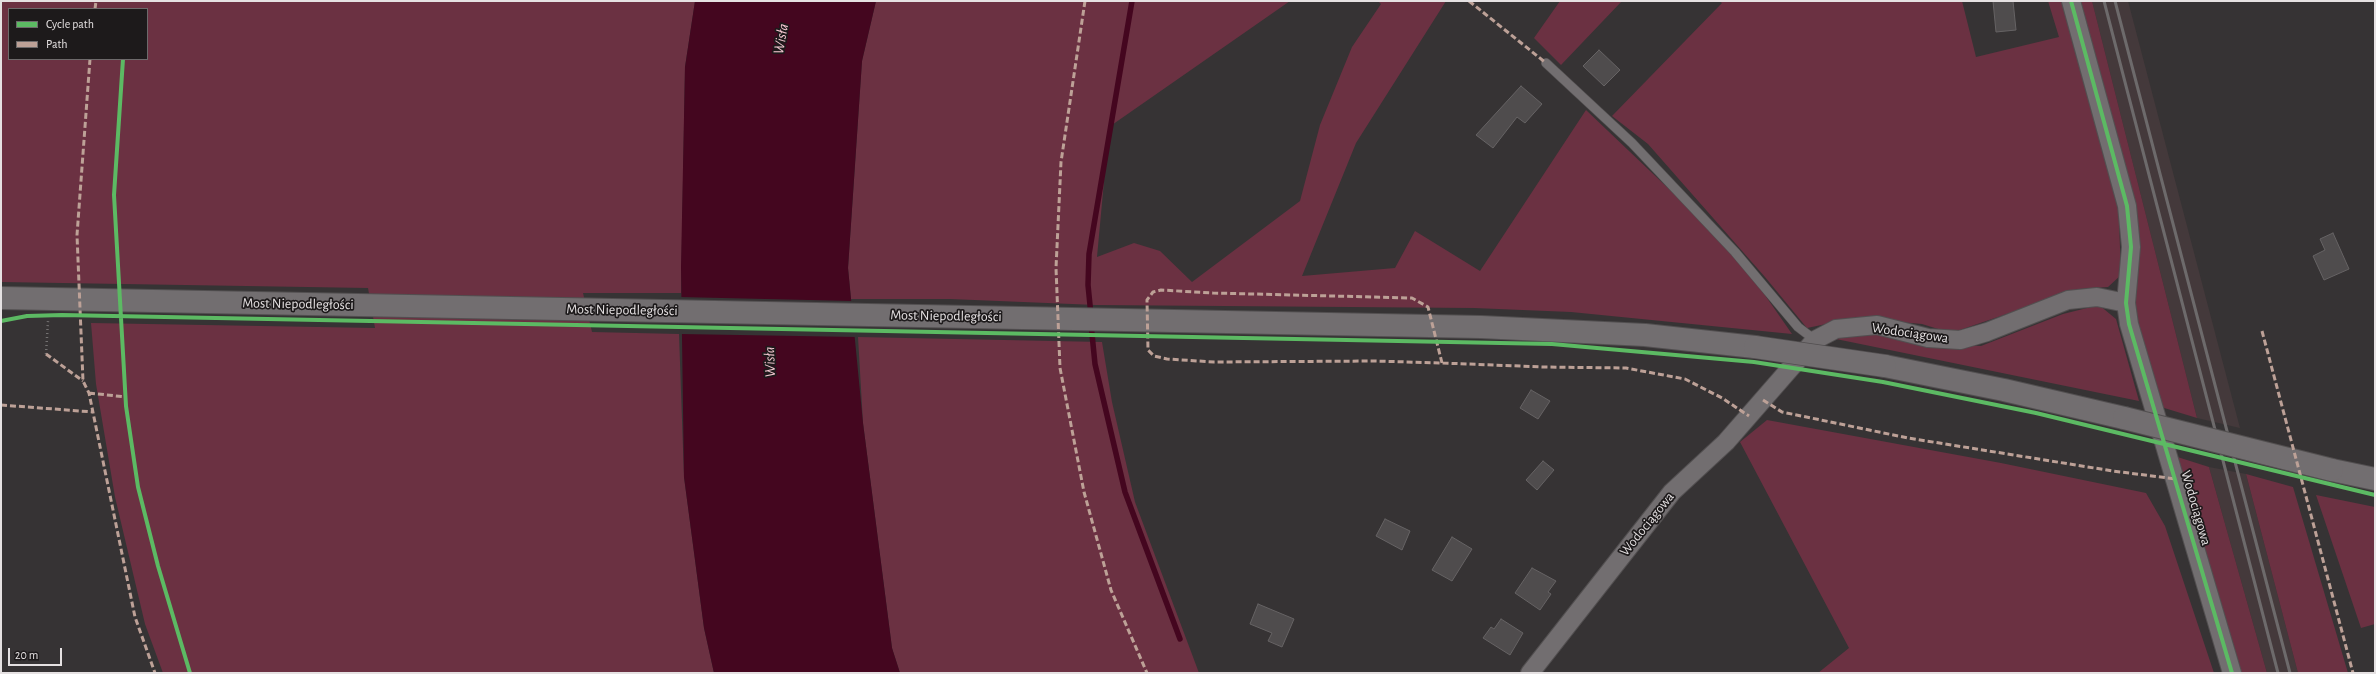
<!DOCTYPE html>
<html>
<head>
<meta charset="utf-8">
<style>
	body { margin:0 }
	#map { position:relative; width:2376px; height:674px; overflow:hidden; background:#363334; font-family:"Alegreya Sans",sans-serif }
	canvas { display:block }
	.frame { position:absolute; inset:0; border:2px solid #e5e1e2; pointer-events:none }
	.legend { position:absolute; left:8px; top:8px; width:140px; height:52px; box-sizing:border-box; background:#1d1a1b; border:1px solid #6d6a6b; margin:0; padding:5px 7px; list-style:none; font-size:12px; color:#e5e1e2 }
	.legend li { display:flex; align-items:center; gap:8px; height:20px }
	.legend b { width:20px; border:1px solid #6d6a6b }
	.scale { position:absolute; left:8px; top:648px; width:54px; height:18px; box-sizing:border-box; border:2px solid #e5e1e2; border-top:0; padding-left:5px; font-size:12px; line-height:14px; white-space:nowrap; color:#e5e1e2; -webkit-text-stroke:3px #1d1a1b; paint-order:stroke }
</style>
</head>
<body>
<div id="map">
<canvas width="2376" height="674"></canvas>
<div class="frame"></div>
<ul class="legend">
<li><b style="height:5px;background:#5cba63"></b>Cycle path</li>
<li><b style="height:5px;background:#bda197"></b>Path</li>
</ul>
<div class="scale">20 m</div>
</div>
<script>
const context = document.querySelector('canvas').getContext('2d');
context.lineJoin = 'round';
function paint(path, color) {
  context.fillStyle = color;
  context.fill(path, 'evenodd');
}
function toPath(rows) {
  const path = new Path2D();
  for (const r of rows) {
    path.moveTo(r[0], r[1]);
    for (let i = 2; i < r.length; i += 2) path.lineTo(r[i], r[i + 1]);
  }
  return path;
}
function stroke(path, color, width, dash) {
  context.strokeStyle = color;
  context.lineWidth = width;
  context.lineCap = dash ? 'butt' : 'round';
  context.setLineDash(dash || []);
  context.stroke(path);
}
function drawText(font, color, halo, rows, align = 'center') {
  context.font = font + ' "Alegreya Sans",sans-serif';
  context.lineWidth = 3.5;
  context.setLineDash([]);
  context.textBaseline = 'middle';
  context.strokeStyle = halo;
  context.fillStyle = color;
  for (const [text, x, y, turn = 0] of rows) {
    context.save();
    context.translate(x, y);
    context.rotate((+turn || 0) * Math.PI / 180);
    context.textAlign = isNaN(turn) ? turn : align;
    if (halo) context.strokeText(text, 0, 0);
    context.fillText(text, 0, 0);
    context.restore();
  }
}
paint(toPath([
	[2092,1,2128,1,2240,428,2197,418],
	[2209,467,2246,474,2298,673,2267,673]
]), '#44393b');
paint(toPath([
	[1,1,695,1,685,67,681,293,583,293,592,332,679,334,684,477,704,628,714,673,163,673,145,624,115,497,96,384,91,323,375,328,368,288,1,282],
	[9,9,147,9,147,59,9,59],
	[876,1,1290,1,1109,127,1097,257,1134,243,1160,251,1192,282,1300,201,1320,125,1352,47,1381,4,1378,1,1446,1,1356,143,1302,276,1395,268,1415,231,1480,271,1586,110,1735,252,1792,334,1571,312,1474,308,1096,305,950,299,851,299,848,268,862,61],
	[1560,1,1622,1,1561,65,1534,38],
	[1719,1,1962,1,1976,57,2059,37,2048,1,2062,1,2107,151,2118,194,2121,275,2108,287,2080,289,1951,333,1922,324,1855,318,1807,328,1765,277,1648,144,1612,116,1722,3],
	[2076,1,2092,1,2197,418,2161,407,2133,308,2134,264],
	[2099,305,2116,319,2139,401,1831,338,1870,332,1927,343,1981,346,2063,314],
	[858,337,1102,342,1112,402,1135,502,1199,673,900,673,892,648,863,423],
	[1767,420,2001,463,2146,493,2165,526,2214,673,1818,673,1849,648,1740,442],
	[2168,454,2209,467,2267,673,2229,673],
	[2246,474,2293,487,2348,673,2298,673],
	[2316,495,2375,507,2375,624,2361,628]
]), '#6b3142');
paint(toPath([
	[695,1,876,1,862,61,848,268,863,423,892,648,900,673,714,673,704,628,684,477,681,267,685,67]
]), '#44061f');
paint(toPath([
	[679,297,853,301,857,337,680,334]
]), '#363334');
stroke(toPath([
	[1091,315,1088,285,1089,254,1132,1],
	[1091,324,1095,364,1125,492,1180,639]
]), '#44061f', 5.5);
const building = toPath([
	[1993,1,2013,1,2016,30,1996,32,1993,1],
	[1599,50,1620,70,1604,86,1583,66,1599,50],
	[1521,86,1542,104,1525,123,1517,117,1493,148,1476,135,1521,86],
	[2333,233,2349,269,2324,280,2313,256,2325,250,2320,239,2333,233],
	[1531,390,1550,401,1538,419,1520,408,1531,390],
	[1543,461,1554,470,1537,490,1526,480,1543,461],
	[1385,519,1410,531,1402,550,1376,536,1385,519],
	[1452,537,1472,549,1452,581,1432,570,1452,537],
	[1532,568,1556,581,1548,592,1551,594,1540,610,1515,593,1532,568],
	[1258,604,1294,619,1282,647,1268,641,1272,633,1250,624,1258,604],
	[1501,619,1523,633,1510,655,1483,638,1491,627,1494,629,1501,619]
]);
paint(building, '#4f4c4d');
stroke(building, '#666364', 1);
const lane = toPath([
	[1546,63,1632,143,1735,252,1798,327,1815,340]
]);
const street = toPath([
	[2071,1,2127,206,2131,247,2126,303,2129,324,2232,673],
	[1530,673,1672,492,1726,442,1815,340,1836,329,1877,325,1928,338,1960,340,1987,332,2068,300,2097,297,2126,303]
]);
const secondary = toPath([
	[1,298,1481,327,1645,335,1755,347],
	[1885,366,2004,390,2124,418],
	[2332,470,2375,479]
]);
stroke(lane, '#524f50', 10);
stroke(street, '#524f50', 20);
stroke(secondary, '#524f50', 24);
stroke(toPath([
	[46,354,48,321]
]), '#737171', 2.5, [1, 3]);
stroke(lane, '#726e70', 9);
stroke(street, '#726e70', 18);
stroke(secondary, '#726e70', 22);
stroke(toPath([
	[2104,1,2278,673],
	[2115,1,2290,673]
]), '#6d6a6b', 3);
const secondaryBridge = toPath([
	[1755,347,1885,366],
	[2124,418,2332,470]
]);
stroke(secondaryBridge, '#524f50', 24, []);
stroke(secondaryBridge, '#726e70', 22);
stroke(toPath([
	[1085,1,1061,162,1056,268,1060,368,1084,492,1111,590,1147,673],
	[1469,1,1546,63],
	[95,9,96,1],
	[90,59,77,235,83,381,89,393,135,617,155,673],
	[2262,331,2353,673],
	[46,354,83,381],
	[1442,363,1428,307,1412,298,1213,293,1161,290,1153,292,1147,300,1148,350,1154,356,1167,359,1214,362,1374,361,1442,363,1543,367,1626,368,1685,379,1722,398,1749,416],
	[89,393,126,397],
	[1763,400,1782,412,1908,438,2113,471,2176,479],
	[1,405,93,412]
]), '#bda197', 3, [6, 3]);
stroke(toPath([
	[2071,1,2127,206,2131,247,2126,303,2129,324,2232,673],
	[123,59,114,195,126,406,138,487,158,566,190,673],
	[1,321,27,316,62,315,1552,344,1754,362,1883,382,2036,413,2375,495]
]), '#5cba63', 4);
drawText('14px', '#e5e1e2', '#1d1a1b', [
	["Most Niepodległości",298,304,1],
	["Most Niepodległości",622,310,1],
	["Most Niepodległości",946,316,1],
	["Wodociągowa",1910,333,8],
	["Wodociągowa",2196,508,74],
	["Wodociągowa",1647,524,-51]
]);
drawText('italic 15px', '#f6c9d3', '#1d1a1b', [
	["Wisła",781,39,-80],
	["Wisła",770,362,-92]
]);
</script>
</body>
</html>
